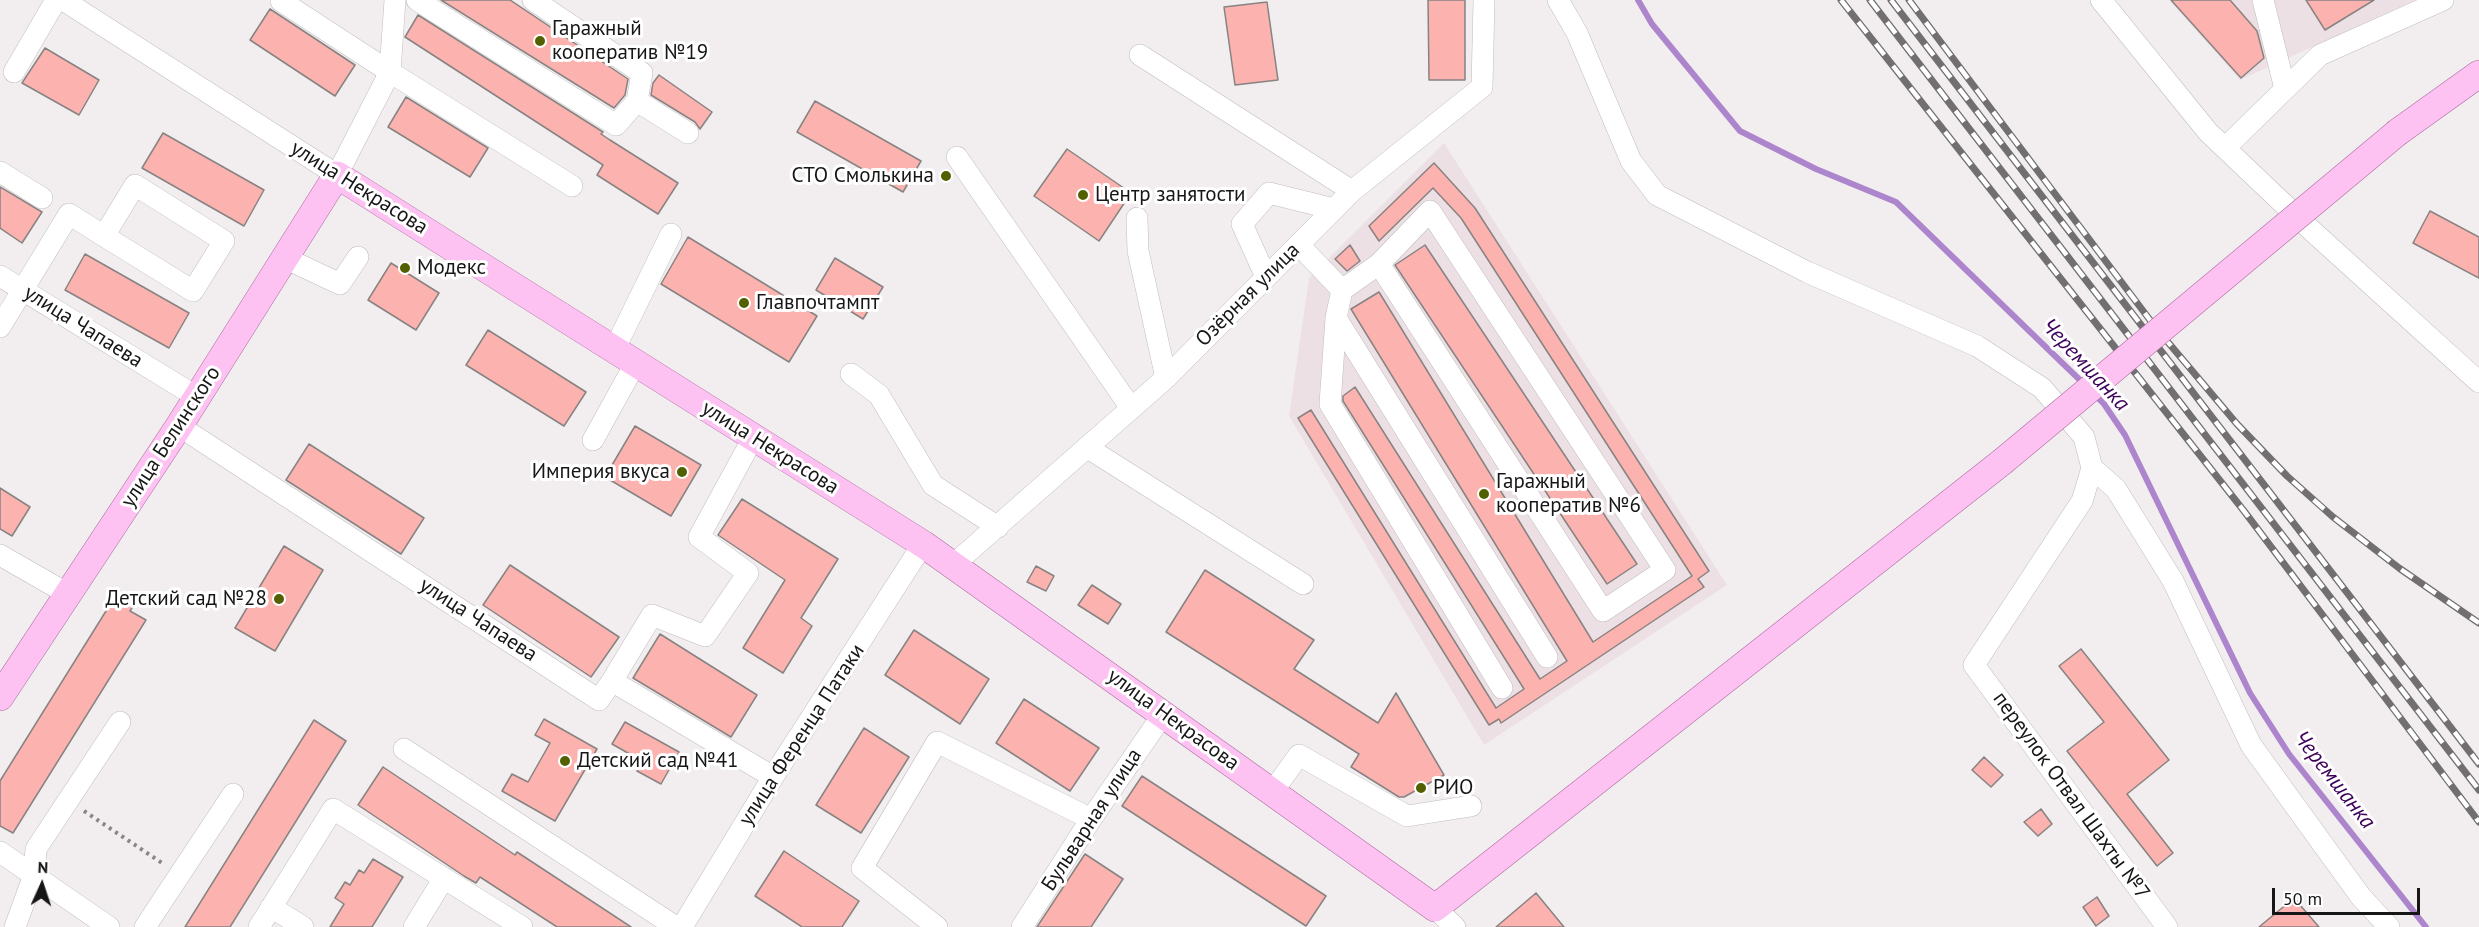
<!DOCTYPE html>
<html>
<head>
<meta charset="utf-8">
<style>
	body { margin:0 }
	#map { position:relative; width:2479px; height:927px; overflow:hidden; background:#f2eeef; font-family:"PT Sans",sans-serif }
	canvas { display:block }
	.north { position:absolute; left:12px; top:855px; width:60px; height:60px; -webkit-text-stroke:4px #fff; paint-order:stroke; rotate:3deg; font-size:16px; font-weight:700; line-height:24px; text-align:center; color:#171616 }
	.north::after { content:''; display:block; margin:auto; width:21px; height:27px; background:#171616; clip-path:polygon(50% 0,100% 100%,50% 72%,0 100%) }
	.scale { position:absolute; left:2272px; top:888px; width:148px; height:27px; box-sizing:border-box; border:3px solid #171616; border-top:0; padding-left:8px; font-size:18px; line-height:21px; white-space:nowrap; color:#171616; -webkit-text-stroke:4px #fff; paint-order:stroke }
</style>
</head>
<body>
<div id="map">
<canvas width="2479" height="927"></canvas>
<div class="north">N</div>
<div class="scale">50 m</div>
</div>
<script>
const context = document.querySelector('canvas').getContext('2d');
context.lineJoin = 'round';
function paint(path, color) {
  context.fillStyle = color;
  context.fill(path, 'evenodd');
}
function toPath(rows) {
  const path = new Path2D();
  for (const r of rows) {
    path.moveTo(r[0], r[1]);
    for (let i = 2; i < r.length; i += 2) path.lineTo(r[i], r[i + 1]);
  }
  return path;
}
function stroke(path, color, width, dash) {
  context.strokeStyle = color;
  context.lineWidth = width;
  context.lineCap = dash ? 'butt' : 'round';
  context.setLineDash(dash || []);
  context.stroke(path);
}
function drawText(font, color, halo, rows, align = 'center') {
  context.font = font + ' "PT Sans",sans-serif';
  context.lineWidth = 6;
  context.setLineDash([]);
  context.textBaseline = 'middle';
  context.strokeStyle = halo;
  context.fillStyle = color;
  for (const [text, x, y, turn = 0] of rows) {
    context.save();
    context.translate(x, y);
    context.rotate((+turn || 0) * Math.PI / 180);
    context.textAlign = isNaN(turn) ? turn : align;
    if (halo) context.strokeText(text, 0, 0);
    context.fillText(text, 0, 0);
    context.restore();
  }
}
paint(toPath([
	[2169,0,2415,0,2240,80],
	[1444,143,1727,585,1484,745,1289,416,1309,278]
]), '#ede0e4');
stroke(toPath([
	[1638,0,1652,24,1740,131,1816,169,1896,202,2084,384],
	[2093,393,2104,404,2125,435,2250,693,2289,754,2426,927]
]), '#ad85cc', 6);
const building = toPath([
	[441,0,510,0,628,79,625,95,614,108,441,0],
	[1428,0,1465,0,1465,80,1429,80,1428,0],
	[2171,0,2230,0,2257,31,2264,58,2241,78,2171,0],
	[2306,0,2374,0,2325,30,2306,0],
	[1267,2,1278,80,1235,85,1224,7,1267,2],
	[270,9,355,65,335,96,250,40,270,9],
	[418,15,603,132,601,134,610,140,678,183,658,214,597,175,603,165,405,37,418,15],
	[45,48,99,80,79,115,22,83,45,48],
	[659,75,712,112,700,129,695,122,651,95,653,83,659,75],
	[406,97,488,148,470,177,388,127,406,97],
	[815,101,921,161,903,192,797,132,815,101],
	[163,133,264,190,244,226,142,168,163,133],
	[1067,149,1131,193,1099,241,1034,196,1067,149],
	[1434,163,1475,208,1709,571,1698,579,1704,587,1501,723,1499,719,1489,725,1298,418,1311,410,1496,708,1524,689,1343,401,1343,396,1355,387,1540,679,1567,661,1351,309,1379,292,1593,642,1692,576,1461,218,1433,188,1379,241,1369,226,1434,163],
	[0,187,42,212,22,243,0,228,0,187],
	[2430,211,2479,237,2479,278,2413,243,2430,211],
	[688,237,817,316,789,362,661,284,688,237],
	[1350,245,1360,261,1347,271,1335,259,1350,245],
	[1425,245,1637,564,1607,584,1395,265,1425,245],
	[85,254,189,313,169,348,65,290,85,254],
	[835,258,883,287,863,319,816,290,835,258],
	[391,263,439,293,416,330,368,300,391,263],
	[488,330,586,392,564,426,466,365,488,330],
	[635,426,701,465,671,516,605,477,635,426],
	[309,444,424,518,401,554,286,480,309,444],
	[0,488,30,507,12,536,0,529,0,488],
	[742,499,838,559,801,618,812,626,783,673,743,648,785,580,718,535,742,499],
	[284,546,323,570,275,651,235,628,284,546],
	[510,565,619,637,591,677,483,605,510,565],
	[1036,566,1054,576,1046,591,1027,582,1036,566],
	[1205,570,1314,640,1294,669,1378,723,1396,693,1444,775,1404,797,1399,797,1351,767,1359,754,1166,632,1205,570],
	[1092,585,1121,604,1108,624,1078,605,1092,585],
	[116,595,133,606,130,611,146,620,13,833,0,826,0,781,116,595],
	[914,630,989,679,960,724,885,675,914,630],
	[660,634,757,695,731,737,633,678,660,634],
	[2081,649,2169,760,2127,794,2173,853,2157,866,2067,751,2104,722,2059,666,2081,649],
	[1024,699,1099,748,1070,791,996,743,1024,699],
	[544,719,597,749,555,821,502,791,512,774,528,782,550,743,535,735,544,719],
	[314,720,346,741,230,927,185,927,314,720],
	[625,722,679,752,661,784,637,771,642,761,612,744,625,722],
	[864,728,909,757,861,833,816,805,864,728],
	[1984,757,2003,775,1991,787,1972,770,1984,757],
	[383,767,515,855,517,852,631,927,557,927,480,877,476,883,464,876,358,805,383,767],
	[1142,776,1326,896,1306,926,1122,806,1142,776],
	[2041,809,2052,824,2038,836,2024,822,2041,809],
	[784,851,859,901,842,927,802,927,755,896,784,851],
	[1085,854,1123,879,1091,927,1037,927,1085,854],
	[373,859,403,877,372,927,330,927,344,904,335,898,345,882,350,885,359,870,364,873,373,859],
	[1536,893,1564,927,1496,927,1536,893],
	[2097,897,2109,916,2096,926,2083,907,2097,897],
	[2294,898,2319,927,2259,927,2294,898]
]);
paint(building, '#fcb2ae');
stroke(building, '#878382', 1.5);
const minor = toPath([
	[63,0,337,175,390,72,281,1],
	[395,0,390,72,572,186],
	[417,0,616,125,637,101,642,73,533,0],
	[1558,0,1577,33,1631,161,1657,195,1807,272,1977,346,2042,388,2084,437,2092,468,2082,501,1974,665,2167,927],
	[2101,0,2208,132,2310,229,2479,382],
	[2263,0,2285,89],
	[1140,55,1352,191],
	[14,72,56,0],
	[637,101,688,133],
	[2225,148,2320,55,2443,0],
	[957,157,1131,408],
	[0,172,42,198],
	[1137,218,1138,251,1166,378],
	[1299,245,1342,290,1336,318,1547,657],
	[285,258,340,284,358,257],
	[0,276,197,397],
	[1266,277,1242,224,1269,193,1334,209],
	[1342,290,1379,264,1430,211,1665,570,1603,611,1379,264],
	[1336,318,1330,404,1502,688],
	[0,327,69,214,104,236,135,185,224,241,193,291,104,236],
	[614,350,671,234],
	[851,374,879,395,933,485,998,527],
	[179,426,599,700,612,681,773,777],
	[593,440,635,364],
	[1088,448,1303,584],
	[2092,468,2116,489,2173,581,2251,745,2361,897,2389,927],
	[0,555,68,594],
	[953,565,1166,378,1352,191,1482,87,1484,0],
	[612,681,652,615,705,636,748,573,699,537,753,438],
	[404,749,676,927],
	[1273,791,1299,755,1407,816,1471,806],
	[0,852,109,927],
	[271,907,303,927],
	[1435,908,1455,927],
	[15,927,34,875,36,849,120,722],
	[145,927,233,794],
	[259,927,333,809,522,927],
	[414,927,444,878],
	[682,927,773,777,923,544],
	[937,927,862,868,937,742,1091,819],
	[1022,927,1091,819,1164,713]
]);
const major = toPath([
	[2398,132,2479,74],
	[0,697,179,426,337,175,923,544,1435,908,2002,462]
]);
stroke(minor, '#c0bcbd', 22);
stroke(major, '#ac6ba0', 28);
stroke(toPath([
	[84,811,165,865]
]), '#888686', 4, [3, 4.5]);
stroke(minor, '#fff', 21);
stroke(major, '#fdc2f2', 27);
const rail = toPath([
	[1841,0,2244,511,2479,822],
	[1870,0,2479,790],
	[1891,0,2479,764],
	[1909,0,2156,328,2237,424,2287,476,2333,517,2399,568,2479,623]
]);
stroke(rail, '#716f70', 7);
stroke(rail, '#fff', 4.5, [14]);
const majorBridge = toPath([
	[2002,462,2398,132]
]);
stroke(majorBridge, '#ac6ba0', 28, []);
stroke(majorBridge, '#fdc2f2', 27);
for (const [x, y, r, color] of [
	[540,41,6,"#526000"],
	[946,176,6,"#526000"],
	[1083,195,6,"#526000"],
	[405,268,6,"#526000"],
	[744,303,6,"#526000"],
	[682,472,6,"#526000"],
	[1484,494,6,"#526000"],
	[279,599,6,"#526000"],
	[565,761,6,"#526000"],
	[1421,788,6,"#526000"]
]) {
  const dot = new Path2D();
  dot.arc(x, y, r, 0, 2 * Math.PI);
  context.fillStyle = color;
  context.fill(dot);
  stroke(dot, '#fff', 2);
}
drawText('21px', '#171616', '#fff', [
	["Гаражный",552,29],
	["кооператив №19",552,53],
	["СТО Смолькина",934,176,"right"],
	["Центр занятости",1095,195],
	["Модекс",417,268],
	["Главпочтампт",756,303],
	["Империя вкуса",670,472,"right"],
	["Гаражный",1496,482],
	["кооператив №6",1496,506],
	["Детский сад №28",267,599,"right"],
	["Детский сад №41",577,761],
	["РИО",1433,788]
], 'left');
drawText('21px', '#171616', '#fff', [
	["улица Некрасова",359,188,32],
	["Озёрная улица",1248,295,-45],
	["улица Чапаева",83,327,32],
	["улица Белинского",171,437,-57],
	["улица Некрасова",770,448,32],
	["улица Чапаева",478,620,33],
	["улица Некрасова",1173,720,36],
	["улица Ференца Патаки",802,735,-57],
	["переулок Отвал Шахты №7",2071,796,54],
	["Бульварная улица",1092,820,-57]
]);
drawText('italic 22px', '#3e025b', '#fff', [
	["Черемшанка",2085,365,47],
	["Черемшанка",2334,780,52]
]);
</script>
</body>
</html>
